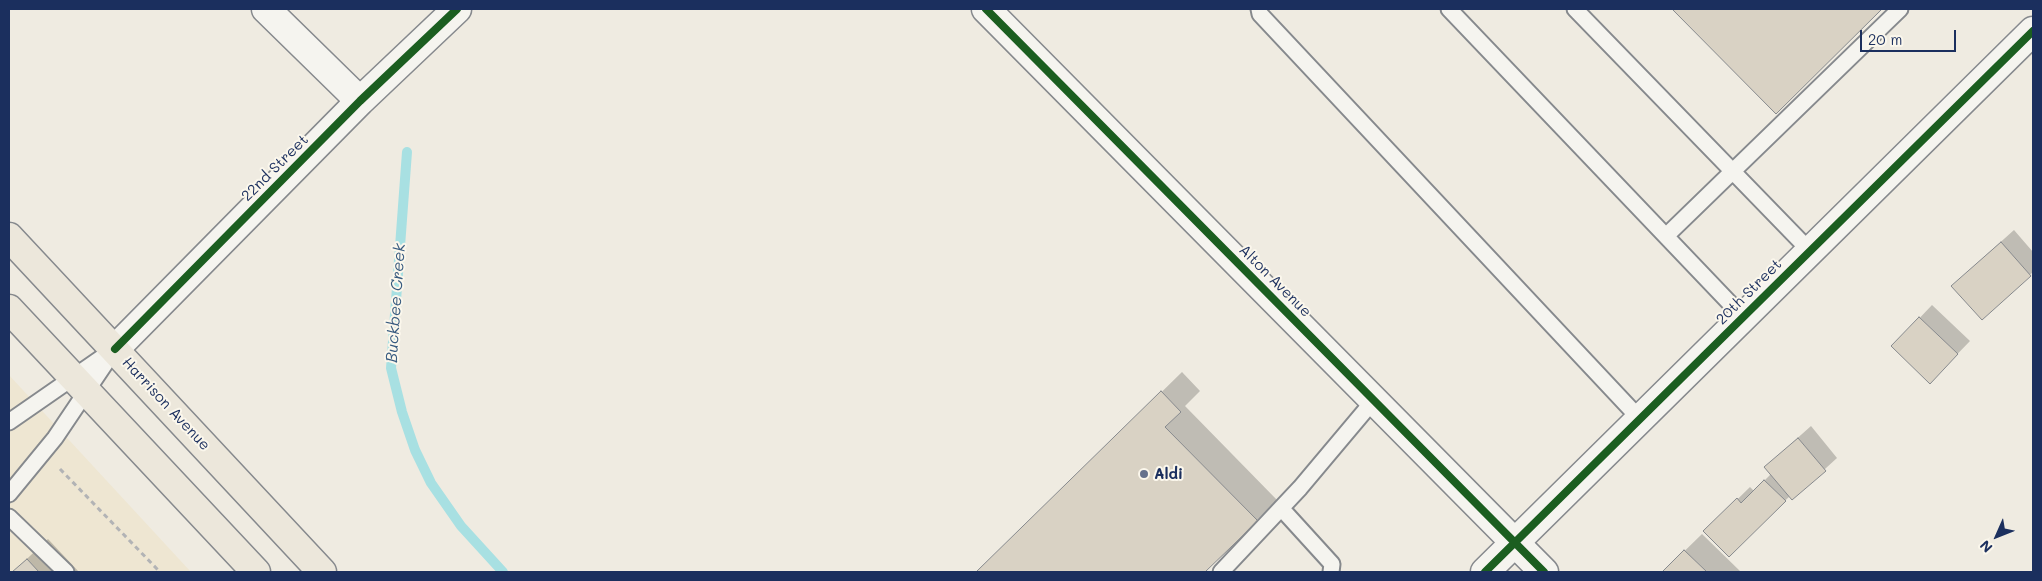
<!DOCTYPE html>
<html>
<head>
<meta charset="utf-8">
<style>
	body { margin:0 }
	#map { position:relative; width:2042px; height:581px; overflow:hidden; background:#efebe1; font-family:Mali,sans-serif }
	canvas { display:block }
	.frame { position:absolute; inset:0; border:10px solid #1b2f5e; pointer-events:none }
	.north { position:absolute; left:1972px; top:511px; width:50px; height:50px; -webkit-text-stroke:4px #fbf7ec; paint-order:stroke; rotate:226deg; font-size:14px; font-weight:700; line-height:20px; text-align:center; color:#1b2f5e }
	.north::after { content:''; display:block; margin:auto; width:18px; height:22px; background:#1b2f5e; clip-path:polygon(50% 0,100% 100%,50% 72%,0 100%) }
	.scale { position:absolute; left:1860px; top:30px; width:96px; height:22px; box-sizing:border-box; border:2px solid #1b2f5e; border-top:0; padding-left:6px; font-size:15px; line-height:18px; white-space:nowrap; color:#1b2f5e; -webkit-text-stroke:4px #fbf7ec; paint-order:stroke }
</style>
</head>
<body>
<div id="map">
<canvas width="2042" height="581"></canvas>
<div class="frame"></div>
<div class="north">N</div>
<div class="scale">20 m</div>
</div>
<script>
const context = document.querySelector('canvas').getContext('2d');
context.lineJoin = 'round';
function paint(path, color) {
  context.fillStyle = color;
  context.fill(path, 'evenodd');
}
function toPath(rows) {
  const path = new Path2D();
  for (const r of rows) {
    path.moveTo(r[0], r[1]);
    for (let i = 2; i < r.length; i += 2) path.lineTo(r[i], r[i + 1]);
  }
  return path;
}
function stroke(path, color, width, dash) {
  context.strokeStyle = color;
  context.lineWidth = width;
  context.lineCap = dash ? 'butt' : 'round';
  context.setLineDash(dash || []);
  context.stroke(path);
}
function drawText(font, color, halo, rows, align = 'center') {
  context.font = font + ' Mali,sans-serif';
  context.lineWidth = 4;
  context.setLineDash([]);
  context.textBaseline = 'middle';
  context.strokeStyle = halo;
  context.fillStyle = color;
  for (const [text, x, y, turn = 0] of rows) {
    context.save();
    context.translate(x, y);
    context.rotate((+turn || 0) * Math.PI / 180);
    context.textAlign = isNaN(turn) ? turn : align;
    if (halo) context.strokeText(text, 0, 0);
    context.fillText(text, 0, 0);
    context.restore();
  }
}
paint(toPath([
	[9,375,191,572,9,572]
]), '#eee6d2');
paint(toPath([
	[1674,9,1880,9,1776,112],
	[2014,230,2033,252,2033,272,1982,319,1965,274],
	[1932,305,1970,341,1942,370,1893,346],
	[1182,372,1200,391,1185,406,1277,500,1204,572,978,572],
	[1811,426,1837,458,1792,499,1790,496,1729,555,1705,531,1750,487,1754,491,1771,474,1765,467],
	[1702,534,1741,572,1663,572],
	[48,539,79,572,13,572]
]), '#0003');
stroke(toPath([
	[407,152,391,368,402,412,415,450,431,483,461,526,503,572]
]), '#a8e0e2', 10);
const building = toPath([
	[1672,9,1882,9,1776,114,1672,9],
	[2001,242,2031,276,1982,320,1951,286,2001,242],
	[1919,317,1958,354,1930,384,1891,346,1919,317],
	[1161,391,1181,412,1165,427,1258,521,1205,572,976,572,1161,391],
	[1798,438,1826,471,1792,500,1764,467,1798,438],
	[1764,480,1786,501,1729,557,1703,531,1737,498,1741,503,1764,480],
	[1684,550,1707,572,1662,572,1684,550],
	[27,559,39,572,12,572,27,559]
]);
paint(building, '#d9d2c4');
stroke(building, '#86898d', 1);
const lane = toPath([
	[1259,9,1260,14,1640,419],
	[1449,9,1743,317],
	[1575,9,1810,251],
	[1666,236,1900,9],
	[9,422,107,354],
	[9,494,55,438,115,349],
	[1281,508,1332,564,1331,572],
	[9,517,66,572],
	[1221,572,1300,488,1374,400]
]);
const street = toPath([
	[266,9,360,101],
	[986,9,1544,572],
	[115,349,360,101,457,9]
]);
const secondary = toPath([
	[1485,572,2033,31]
]);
const primary = toPath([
	[9,237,322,572],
	[9,309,256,572]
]);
stroke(lane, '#86898d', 19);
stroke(street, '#86898d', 31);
stroke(secondary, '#86898d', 31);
stroke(primary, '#86898d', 31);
stroke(toPath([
	[60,469,160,572]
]), '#b2b3b5', 3, [5, 4]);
stroke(lane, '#f5f4ef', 15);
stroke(street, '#f5f4ef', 28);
stroke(secondary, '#f5f4ef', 28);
stroke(primary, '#ece7db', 28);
stroke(toPath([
	[986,9,1544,572],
	[115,349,360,101,457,9],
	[1485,572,2033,31]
]), '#1b5e20', 8);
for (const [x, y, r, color] of [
	[1144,474,5,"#65718c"]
]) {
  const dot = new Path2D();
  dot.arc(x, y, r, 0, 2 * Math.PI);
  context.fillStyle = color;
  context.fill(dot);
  stroke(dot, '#fbf7ec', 2);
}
drawText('15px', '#1b2f5e', '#fbf7ec', [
	["22nd Street",275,168,-45],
	["Alton Avenue",1275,281,45],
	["20th Street",1749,292,-45],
	["Harrison Avenue",166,404,47]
]);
drawText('bold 15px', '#1b2f5e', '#fbf7ec', [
	["Aldi",1154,474]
], 'left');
drawText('italic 16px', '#375a7f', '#fbf7ec', [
	["Buckbee Creek",396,303,-86]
]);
</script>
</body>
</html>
